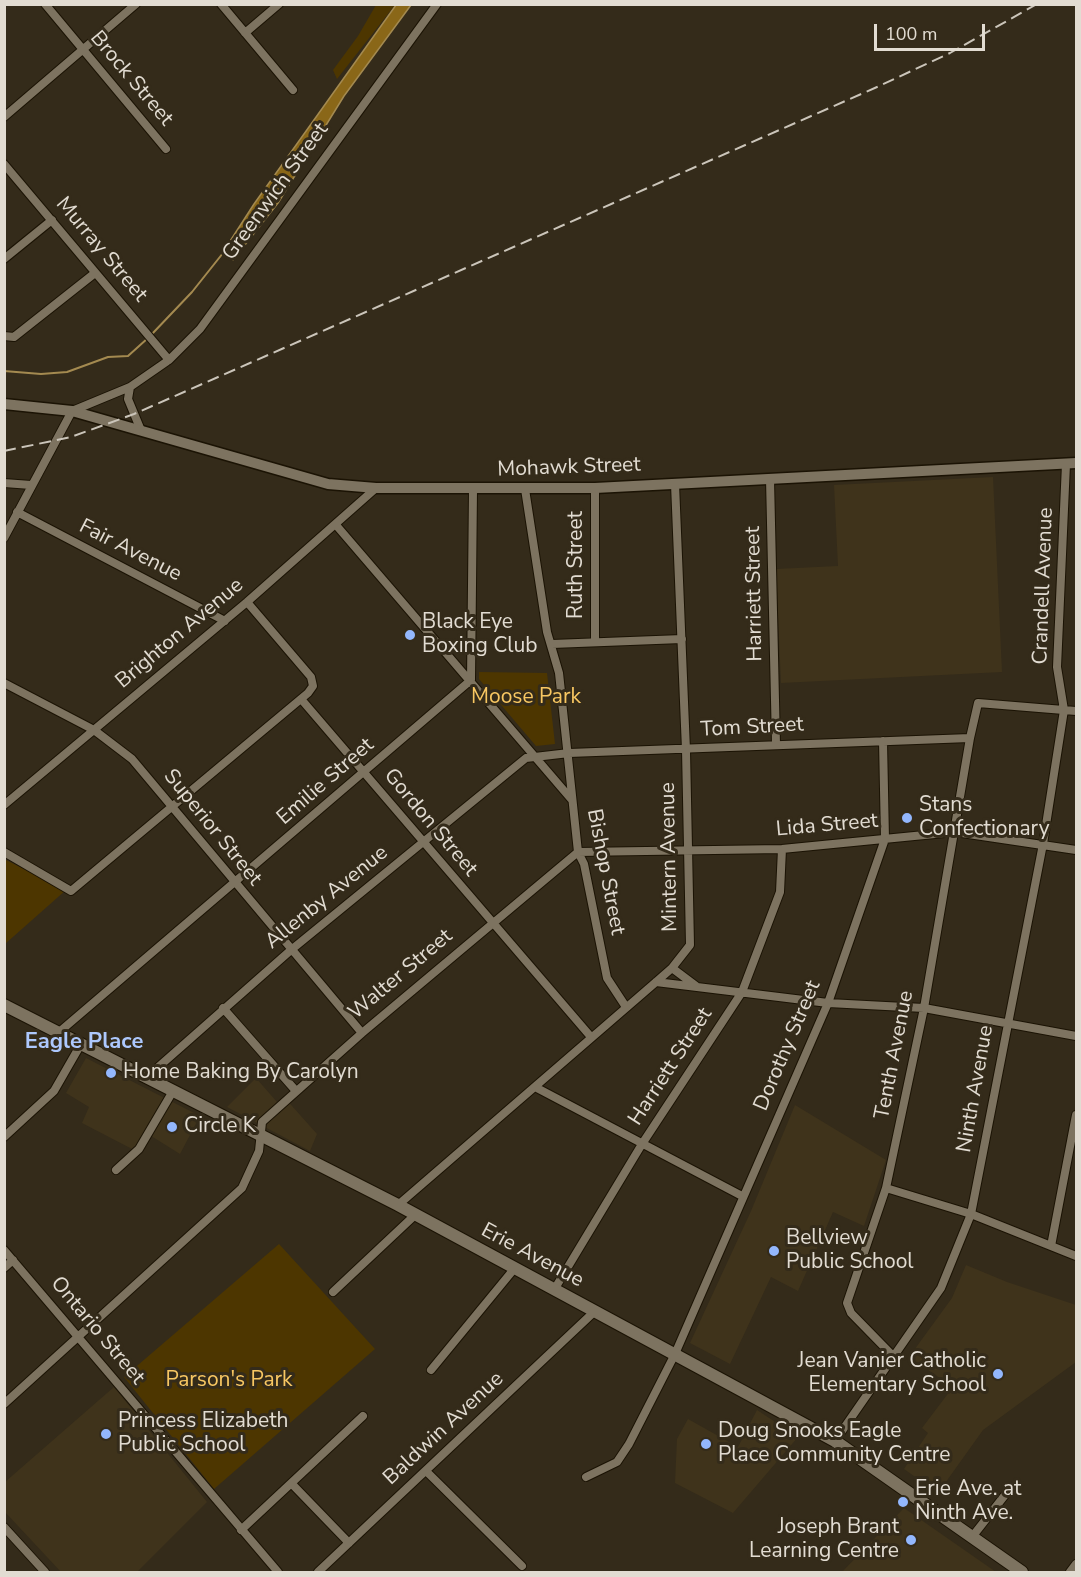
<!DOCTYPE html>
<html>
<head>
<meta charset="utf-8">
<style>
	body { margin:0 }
	#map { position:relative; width:1081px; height:1577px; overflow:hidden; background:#342b1a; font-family:"Nunito Sans",sans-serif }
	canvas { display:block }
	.frame { position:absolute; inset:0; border:6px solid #e2dcd2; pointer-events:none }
	.scale { position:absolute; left:874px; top:24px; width:111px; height:27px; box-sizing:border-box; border:3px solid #e2dcd2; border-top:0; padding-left:8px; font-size:18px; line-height:21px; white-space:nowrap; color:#e2dcd2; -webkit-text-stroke:4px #342b1a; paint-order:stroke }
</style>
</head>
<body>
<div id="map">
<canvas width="1081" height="1577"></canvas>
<div class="frame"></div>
<div class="scale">100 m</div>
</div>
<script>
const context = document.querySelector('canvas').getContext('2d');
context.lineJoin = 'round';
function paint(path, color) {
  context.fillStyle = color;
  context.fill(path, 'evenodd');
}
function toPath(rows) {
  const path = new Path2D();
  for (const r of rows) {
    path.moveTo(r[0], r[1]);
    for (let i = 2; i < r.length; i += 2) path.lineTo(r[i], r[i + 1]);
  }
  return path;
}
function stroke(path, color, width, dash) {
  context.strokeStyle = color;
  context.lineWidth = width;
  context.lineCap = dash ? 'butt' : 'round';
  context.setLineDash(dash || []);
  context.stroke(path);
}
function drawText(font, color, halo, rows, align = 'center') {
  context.font = font + ' "Nunito Sans",sans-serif';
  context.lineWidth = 6;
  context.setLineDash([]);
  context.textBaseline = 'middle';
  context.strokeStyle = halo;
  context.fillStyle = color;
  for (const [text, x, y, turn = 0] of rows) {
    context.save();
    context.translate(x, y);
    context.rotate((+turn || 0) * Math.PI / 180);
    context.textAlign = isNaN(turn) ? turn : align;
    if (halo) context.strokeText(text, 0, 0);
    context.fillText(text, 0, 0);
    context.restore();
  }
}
paint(toPath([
	[993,477,1002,672,781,683,776,569,838,566,834,485],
	[86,1058,200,1116,180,1154,148,1134,134,1150,82,1123,89,1107,66,1093],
	[256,1078,277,1102,284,1097,317,1134,310,1151,227,1107],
	[795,1105,886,1160,864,1226,833,1212,798,1291,771,1277,730,1364,690,1343,751,1211],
	[966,1265,1007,1282,1076,1305,1076,1362,983,1430,938,1493,904,1469,928,1433,922,1428,953,1387,909,1357,952,1298],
	[114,1387,207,1502,137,1572,61,1572,5,1512,5,1482],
	[757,1410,798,1437,733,1513,675,1483,677,1439,688,1419,738,1447],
	[904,1508,996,1572,842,1572]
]), '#3f331b');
paint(toPath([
	[376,5,395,5,337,79,333,70,358,36],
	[479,672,547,673,555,744,536,746,479,679],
	[4,859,66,890,5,944,4,944],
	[279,1244,375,1349,214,1489,124,1377]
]), '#4d3600');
const water = toPath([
	[396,5,411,5,344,96,278,203,233,260,225,249,254,204,396,5]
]);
paint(water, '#8a6718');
stroke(water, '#a48a50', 1.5);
stroke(toPath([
	[152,334,192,292,227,248],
	[4,371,41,374,67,372,108,357,128,356,148,338]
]), '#a48a50', 2);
const minor = toPath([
	[45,4,166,149],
	[221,4,293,90],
	[245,33,279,4],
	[4,117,136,4],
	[4,164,169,360],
	[4,259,52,220],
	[4,336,14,337,95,273],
	[130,387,128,399,140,428],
	[770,479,776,744],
	[4,483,31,485],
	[595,488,595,642],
	[525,489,547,632,559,673,578,852,584,864,607,978,626,1007],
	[17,512,225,621],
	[336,525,572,800],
	[4,538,72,411,130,387,169,360,200,329,437,4],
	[552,644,682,639],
	[4,683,94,730,132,759,362,1033],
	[301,699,591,1037],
	[4,805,247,602,376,488],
	[4,852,71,891,308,693,313,686,311,677,247,602],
	[578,852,782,849,955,832,1076,850],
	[672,968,696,986],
	[656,982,828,1003,924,1008,1076,1036],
	[223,1008,296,1091],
	[58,1033,471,680,473,490],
	[147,1077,291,950,526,758,569,753,970,738],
	[535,1087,742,1196],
	[4,1137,54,1091,81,1044],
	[116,1170,139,1149,173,1091],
	[886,1188,971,1214,1076,1256],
	[398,1205,656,982,672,968,690,945,686,750,675,484],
	[1051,1246,1076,1115],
	[4,1250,278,1572],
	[4,1268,13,1260],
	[554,1290,642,1144,742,992,780,892,782,849],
	[333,1292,415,1215],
	[895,1358,851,1313,847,1303,886,1188,924,1008,970,738,978,703,1076,711],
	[431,1370,514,1269],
	[4,1404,242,1188,259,1151,262,1122,362,1033,578,852],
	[835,1441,941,1288,971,1214,1043,844,1064,710,1057,667,1066,464],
	[426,1471,522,1566],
	[586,1477,617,1462,629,1444,675,1354,828,1003,885,839,883,741],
	[292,1484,349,1543],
	[4,1527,45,1572],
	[241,1530,363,1416],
	[972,1537,1005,1495],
	[318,1572,595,1311],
	[1070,1572,1076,1564]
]);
const tertiary = toPath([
	[4,404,72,411,328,484,376,488,595,488,1076,463]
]);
const secondary = toPath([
	[4,1005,398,1205,835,1441,1022,1572]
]);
stroke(minor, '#1b1304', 10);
stroke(tertiary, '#1b1304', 13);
stroke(secondary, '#1b1304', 14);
stroke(minor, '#7d7360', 8);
stroke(tertiary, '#7d7360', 10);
stroke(secondary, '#7d7360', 12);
stroke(toPath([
	[4,451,71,437,134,414,877,87,950,53,1037,4]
]), '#cbc5ba', 2, [12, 6]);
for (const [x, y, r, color] of [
	[410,635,6,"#93b7fd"],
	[907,818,6,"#93b7fd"],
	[111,1073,6,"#93b7fd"],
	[172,1127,6,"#93b7fd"],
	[774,1251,6,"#93b7fd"],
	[998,1374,6,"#93b7fd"],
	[106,1434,6,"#93b7fd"],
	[706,1444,6,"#93b7fd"],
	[903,1502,6,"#93b7fd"],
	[911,1540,6,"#93b7fd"]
]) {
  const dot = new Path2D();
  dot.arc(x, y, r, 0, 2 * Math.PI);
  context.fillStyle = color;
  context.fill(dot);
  stroke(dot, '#342b1a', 2);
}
drawText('21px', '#e2dcd2', '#342b1a', [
	["Brock Street",131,79,50],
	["Greenwich Street",276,192,-54],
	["Murray Street",101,250,50],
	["Mohawk Street",569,468,-2],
	["Fair Avenue",130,551,27],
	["Ruth Street",577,565,-90],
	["Crandell Avenue",1044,586,-88],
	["Harriett Street",755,594,-91],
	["Brighton Avenue",180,634,-40],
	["Tom Street",752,728,-3],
	["Emilie Street",326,782,-41],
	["Gordon Street",430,823,50],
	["Lida Street",827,826,-5],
	["Superior Street",212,828,51],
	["Mintern Avenue",670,857,-91],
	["Bishop Street",605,872,79],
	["Allenby Avenue",327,898,-39],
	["Walter Street",401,975,-40],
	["Dorothy Street",788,1046,-67],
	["Tenth Avenue",895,1055,-79],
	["Harriett Street",671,1067,-57],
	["Ninth Avenue",976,1089,-80],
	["Erie Avenue",532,1256,28],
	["Ontario Street",97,1331,50],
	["Baldwin Avenue",444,1429,-43]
]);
drawText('21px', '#e2dcd2', '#342b1a', [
	["Black Eye",422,623],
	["Boxing Club",422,647],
	["Stans",919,806],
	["Confectionary",919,830],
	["Home Baking By Carolyn",123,1073],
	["Circle K",184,1127],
	["Bellview",786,1239],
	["Public School",786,1263],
	["Jean Vanier Catholic",986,1362,"right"],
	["Elementary School",986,1386,"right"],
	["Princess Elizabeth",118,1422],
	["Public School",118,1446],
	["Doug Snooks Eagle",718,1432],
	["Place Community Centre",718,1456],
	["Erie Ave. at",915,1490],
	["Ninth Ave.",915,1514],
	["Joseph Brant",899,1528,"right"],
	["Learning Centre",899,1552,"right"]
], 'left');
drawText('21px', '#f8c762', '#342b1a', [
	["Moose Park",526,698],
	["Parson's Park",229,1381]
]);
drawText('bold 22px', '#adc8fd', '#342b1a', [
	["Eagle Place",84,1043]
]);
</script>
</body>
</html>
